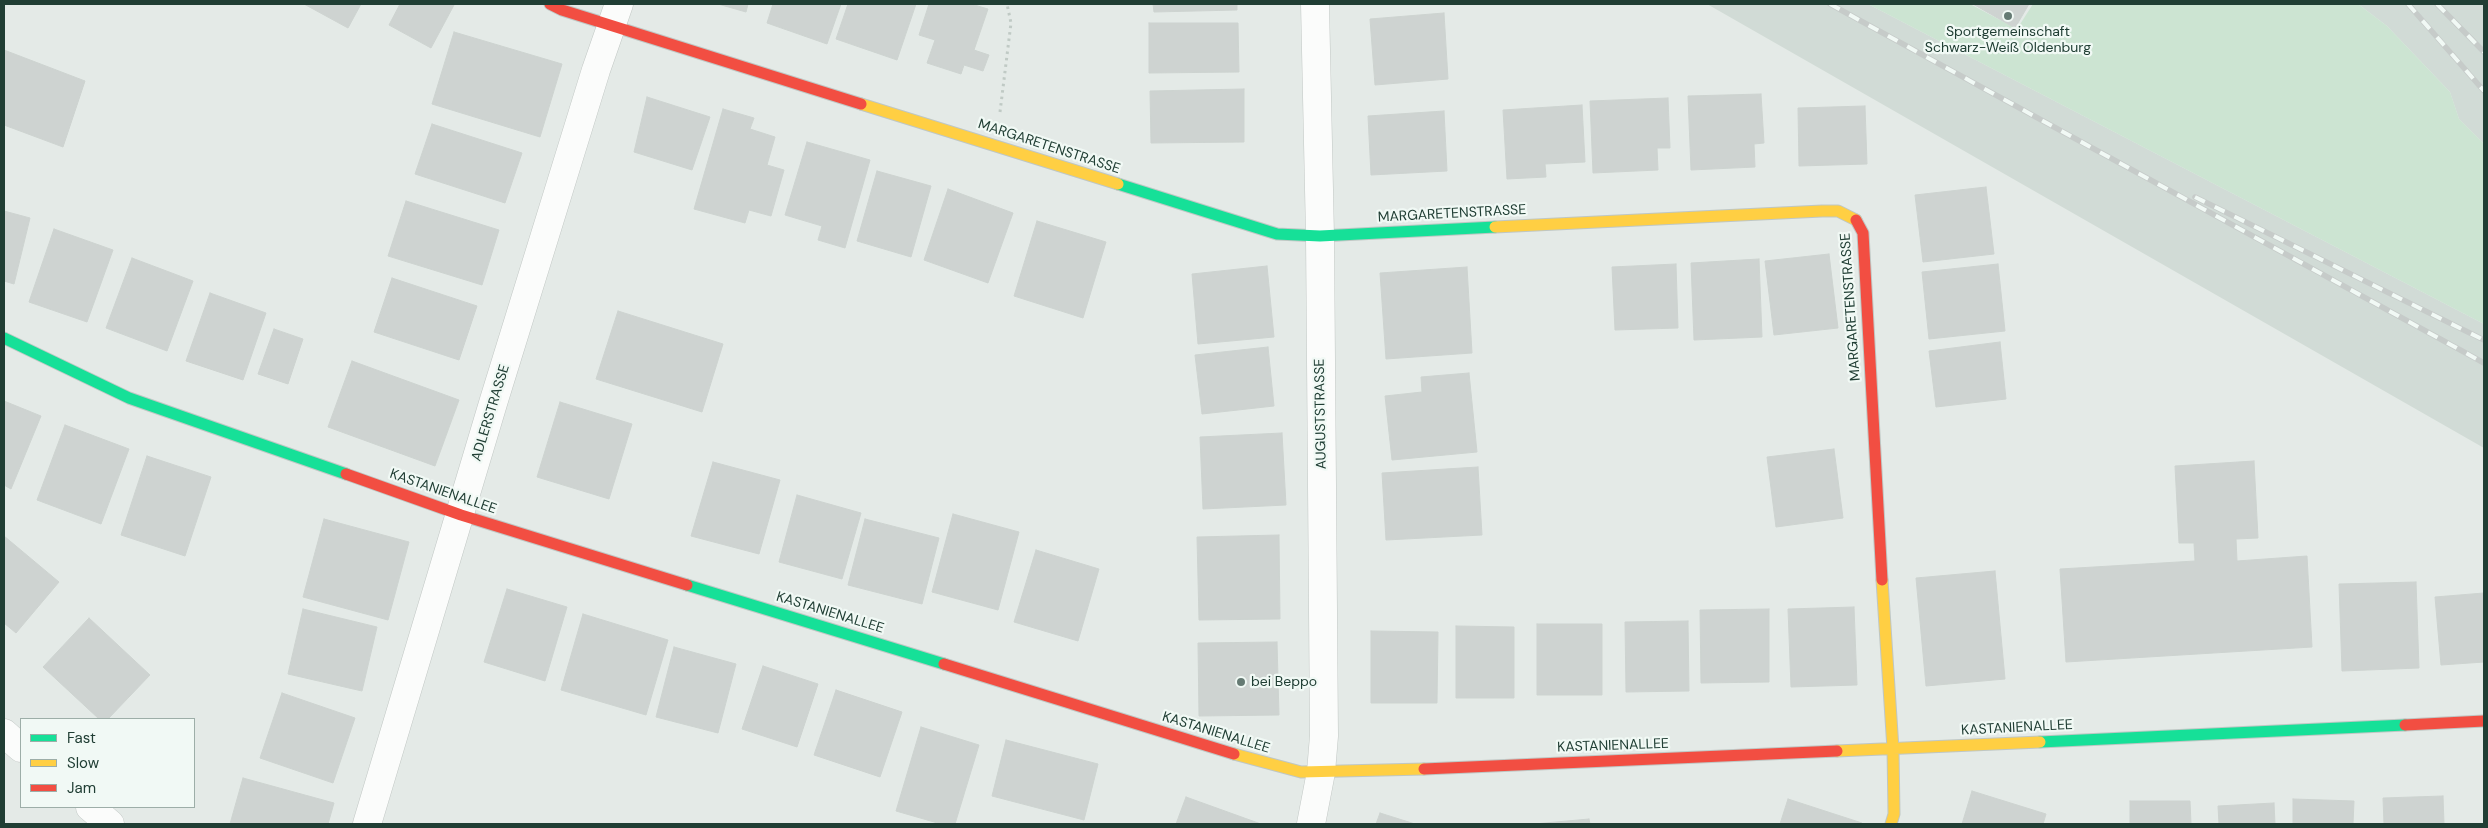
<!DOCTYPE html>
<html>
<head>
<meta charset="utf-8">
<style>
	body { margin:0 }
	#map { position:relative; width:2488px; height:828px; overflow:hidden; background:#e4eae7; font-family:"DM Sans",sans-serif }
	canvas { display:block }
	.frame { position:absolute; inset:0; border:5px solid #203e34; pointer-events:none }
	.legend { position:absolute; left:20px; top:718px; width:175px; height:90px; box-sizing:border-box; background:#f1f9f5; border:1px solid #9daea8; margin:0; padding:6px 9px; list-style:none; font-size:15px; color:#203e34 }
	.legend li { display:flex; align-items:center; gap:10px; height:25px }
	.legend b { width:25px; border:1px solid #9daea8 }
</style>
</head>
<body>
<div id="map">
<canvas width="2488" height="828"></canvas>
<div class="frame"></div>
<ul class="legend">
<li><b style="height:6px;background:#16e098"></b>Fast</li>
<li><b style="height:6px;background:#ffcf43"></b>Slow</li>
<li><b style="height:6px;background:#f24e42"></b>Jam</li>
</ul>
</div>
<script>
const context = document.querySelector('canvas').getContext('2d');
context.lineJoin = 'round';
function paint(path, color) {
  context.fillStyle = color;
  context.fill(path, 'evenodd');
}
function toPath(rows) {
  const path = new Path2D();
  for (const r of rows) {
    path.moveTo(r[0], r[1]);
    for (let i = 2; i < r.length; i += 2) path.lineTo(r[i], r[i + 1]);
  }
  return path;
}
function stroke(path, color, width, dash) {
  context.strokeStyle = color;
  context.lineWidth = width;
  context.lineCap = dash ? 'butt' : 'round';
  context.setLineDash(dash || []);
  context.stroke(path);
}
function drawText(font, color, halo, rows, align = 'center') {
  context.font = font + ' "DM Sans",sans-serif';
  context.lineWidth = 4.5;
  context.setLineDash([]);
  context.textBaseline = 'middle';
  context.strokeStyle = halo;
  context.fillStyle = color;
  for (const [text, x, y, turn = 0] of rows) {
    context.save();
    context.translate(x, y);
    context.rotate((+turn || 0) * Math.PI / 180);
    context.textAlign = isNaN(turn) ? turn : align;
    if (halo) context.strokeText(text, 0, 0);
    context.fillText(text, 0, 0);
    context.restore();
  }
}
paint(toPath([
	[1707,4,1868,4,2484,324,2484,448],
	[2358,4,2484,4,2484,144,2459,119,2450,92,2387,26]
]), '#d1dbd6');
paint(toPath([
	[1868,4,1970,4,2017,29,2033,4,2358,4,2387,26,2450,92,2459,119,2484,144,2484,324]
]), '#cce4d2');
const building = toPath([
	[304,4,361,4,348,28,304,4],
	[400,4,451,4,454,5,431,48,389,25,400,4],
	[718,4,748,4,746,12,718,4],
	[773,4,841,4,827,44,767,23,773,4],
	[848,4,916,4,897,60,836,39,848,4],
	[929,4,971,4,988,9,974,50,989,55,983,71,964,65,961,74,927,63,935,40,919,35,929,4],
	[1153,4,1237,4,1237,10,1154,12,1153,4],
	[1973,4,2029,4,2015,28,1973,4],
	[1444,13,1448,79,1375,85,1370,19,1444,13],
	[1149,23,1238,23,1239,72,1149,73,1149,23],
	[454,32,562,64,540,137,432,104,454,32],
	[4,50,85,81,63,147,4,125,4,50],
	[1244,89,1244,142,1151,143,1150,91,1244,89],
	[1761,94,1764,143,1754,144,1755,167,1691,170,1688,96,1761,94],
	[647,97,710,117,692,170,634,152,647,97],
	[1668,98,1670,148,1657,148,1658,170,1593,173,1590,101,1668,98],
	[1582,105,1585,162,1545,164,1546,177,1507,179,1503,110,1582,105],
	[1865,106,1867,164,1799,166,1798,108,1865,106],
	[723,109,754,118,750,129,775,137,767,165,784,170,771,216,749,210,745,223,694,209,723,109],
	[1444,111,1447,171,1371,175,1368,116,1444,111],
	[432,124,522,153,505,203,415,174,432,124],
	[807,142,870,160,845,248,818,240,822,226,785,215,807,142],
	[877,171,931,186,911,257,857,241,877,171],
	[1986,187,1994,254,1923,262,1915,195,1986,187],
	[948,189,1013,213,988,283,924,260,948,189],
	[406,201,499,230,482,285,388,256,406,201],
	[4,211,30,218,14,284,4,281,4,211],
	[1037,221,1106,242,1083,318,1014,296,1037,221],
	[54,229,113,250,87,322,29,302,54,229],
	[1829,254,1838,328,1774,335,1765,261,1829,254],
	[132,258,193,281,167,351,106,328,132,258],
	[1759,259,1762,337,1694,340,1691,263,1759,259],
	[1676,264,1678,328,1615,330,1612,267,1676,264],
	[1998,264,2005,331,1929,339,1922,272,1998,264],
	[1267,266,1274,337,1198,344,1192,274,1267,266],
	[1467,267,1472,353,1386,359,1380,273,1467,267],
	[392,278,477,306,459,360,374,332,392,278],
	[210,293,266,313,243,380,186,361,210,293],
	[618,311,723,344,702,412,596,379,618,311],
	[274,329,303,339,288,384,258,374,274,329],
	[2000,342,2006,399,1936,407,1929,351,2000,342],
	[1268,347,1274,406,1202,414,1195,355,1268,347],
	[352,361,459,400,435,466,328,427,352,361],
	[1469,373,1477,452,1392,460,1385,396,1422,392,1421,377,1469,373],
	[4,401,41,416,11,489,4,485,4,401],
	[560,402,632,424,609,499,537,477,560,402],
	[65,425,129,449,101,524,37,500,65,425],
	[1282,433,1286,505,1203,509,1200,437,1282,433],
	[1834,449,1843,518,1776,527,1767,457,1834,449],
	[147,456,211,477,185,556,121,535,147,456],
	[2254,461,2258,538,2236,539,2237,561,2307,556,2312,647,2066,662,2060,569,2195,561,2194,543,2179,543,2175,466,2254,461],
	[713,462,780,480,759,554,691,536,713,462],
	[1478,467,1482,535,1386,540,1382,473,1478,467],
	[797,495,861,513,842,579,779,562,797,495],
	[953,514,1019,532,998,610,932,592,953,514],
	[324,519,409,542,388,620,303,597,324,519],
	[865,519,939,538,922,604,848,585,865,519],
	[1279,535,1280,619,1199,620,1197,537,1279,535],
	[4,536,59,582,16,633,4,623,4,536],
	[1036,550,1099,569,1078,641,1014,622,1036,550],
	[1995,571,2005,679,1926,686,1916,578,1995,571],
	[2416,582,2419,668,2342,671,2339,584,2416,582],
	[507,589,567,607,545,681,484,662,507,589],
	[2484,593,2484,662,2441,665,2435,597,2484,593],
	[1854,607,1857,685,1791,687,1788,609,1854,607],
	[303,609,377,627,362,691,288,674,303,609],
	[1769,609,1769,682,1701,683,1700,610,1769,609],
	[583,614,668,640,646,715,561,690,583,614],
	[89,618,150,675,108,719,99,719,43,667,89,618],
	[1688,621,1689,691,1626,692,1625,622,1688,621],
	[1537,624,1602,624,1602,695,1537,695,1537,624],
	[1456,626,1514,627,1514,698,1456,698,1456,626],
	[1371,631,1438,632,1437,703,1371,703,1371,631],
	[1277,642,1279,715,1199,716,1198,643,1277,642],
	[674,647,736,664,718,733,656,717,674,647],
	[763,666,818,684,797,747,742,729,763,666],
	[836,690,902,712,880,777,814,755,836,690],
	[282,693,355,718,333,783,260,758,282,693],
	[921,727,979,745,955,824,941,824,896,811,921,727],
	[1006,740,1098,764,1084,820,992,796,1006,740],
	[243,778,334,803,328,824,230,824,243,778],
	[1972,791,2046,814,2043,824,1962,824,1972,791],
	[2443,796,2444,824,2384,824,2383,798,2443,796],
	[1186,797,1261,824,1176,824,1186,797],
	[1788,799,1862,823,1861,824,1780,824,1788,799],
	[2293,799,2354,801,2353,824,2293,824,2293,799],
	[2130,801,2190,801,2191,824,2130,824,2130,801],
	[2274,803,2275,824,2219,824,2218,806,2274,803],
	[1380,813,1415,824,1376,824,1380,813],
	[1589,819,1590,824,1534,824,1589,819]
]);
paint(building, '#ced3d1');
stroke(building, '#cdd3d0', 1);
const street = toPath([
	[4,733,21,748],
	[90,807,110,824],
	[367,824,494,400,596,70,619,4],
	[1311,824,1321,772,1324,736,1320,236,1315,4]
]);
const fast = toPath([
	[1118,184,1277,234,1320,236,1495,227],
	[4,338,129,398,346,474],
	[687,585,944,664],
	[2040,742,2405,725]
]);
const slow = toPath([
	[861,104,1118,184],
	[1495,227,1822,211,1838,211,1856,220],
	[1882,580,1893,749,1894,814,1891,824],
	[1837,751,2040,742],
	[1234,754,1301,772,1424,769]
]);
const jam = toPath([
	[550,4,562,10,861,104],
	[1856,220,1863,233,1882,580],
	[346,474,461,515,687,585],
	[944,664,1234,754],
	[2405,725,2484,721],
	[1424,769,1837,751]
]);
stroke(street, '#c1c7c4', 29);
stroke(fast, '#bfc7c4', 13);
stroke(slow, '#bfc7c4', 13);
stroke(jam, '#bfc7c4', 13);
stroke(toPath([
	[1000,112,1011,23,1007,4]
]), '#c0cac5', 3, [2.5, 4]);
stroke(street, '#fbfcfb', 28);
stroke(fast, '#16e098', 11);
stroke(slow, '#ffcf43', 11);
stroke(jam, '#f24e42', 11);
const rail = toPath([
	[1830,4,2484,363],
	[2408,4,2484,91],
	[2437,4,2484,52],
	[2195,197,2484,340]
]);
stroke(rail, '#c6cbc9', 5.5);
stroke(rail, '#f1f9f5', 4, [11]);
for (const [x, y, r, color] of [
	[2008,16,5,"#657a73"],
	[1241,682,5,"#657a73"]
]) {
  const dot = new Path2D();
  dot.arc(x, y, r, 0, 2 * Math.PI);
  context.fillStyle = color;
  context.fill(dot);
  stroke(dot, '#f1f9f5', 2);
}
drawText('14px', '#203e34', '#f1f9f5', [
	["Sportgemeinschaft",2008,32],
	["Schwarz-Weiß Oldenburg",2008,48],
	["bei Beppo",1251,682,"left"]
]);
drawText('14px', '#203e34', '#f1f9f5', [
	["MARGARETENSTRASSE",1049,147,18],
	["MARGARETENSTRASSE",1452,214,-3],
	["MARGARETENSTRASSE",1851,307,-94],
	["ADLERSTRASSE",491,413,-73],
	["AUGUSTSTRASSE",1321,414,-91],
	["KASTANIENALLEE",443,492,19],
	["KASTANIENALLEE",830,613,17],
	["KASTANIENALLEE",2017,728,-3],
	["KASTANIENALLEE",1216,733,17],
	["KASTANIENALLEE",1613,746,-2]
]);
</script>
</body>
</html>
